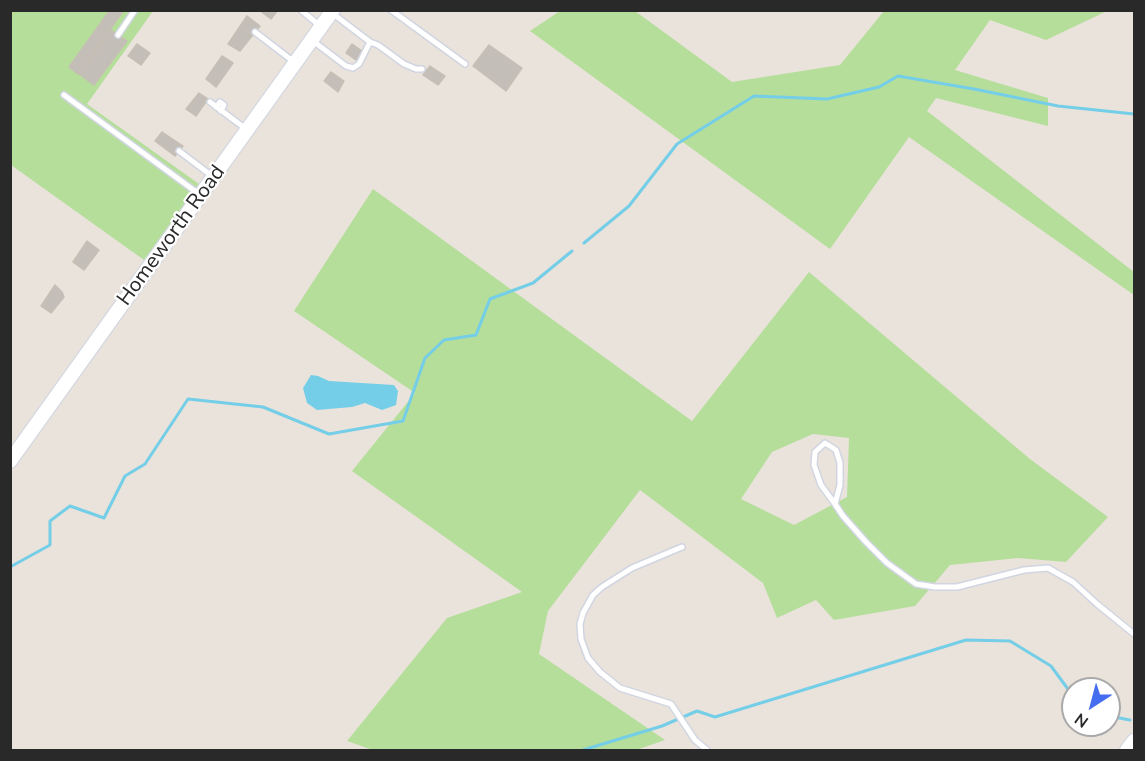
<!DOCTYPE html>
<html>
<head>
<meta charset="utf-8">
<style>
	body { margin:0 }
	#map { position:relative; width:1145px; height:761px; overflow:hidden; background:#eae3db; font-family:"Nunito Sans",sans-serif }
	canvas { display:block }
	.frame { position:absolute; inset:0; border:12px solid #292929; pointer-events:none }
	.north { position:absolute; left:1061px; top:677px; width:60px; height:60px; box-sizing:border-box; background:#fff; border:2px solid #a9a9a9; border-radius:50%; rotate:216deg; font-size:16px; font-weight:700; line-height:24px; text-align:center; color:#292929 }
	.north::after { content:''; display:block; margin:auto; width:21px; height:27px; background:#446def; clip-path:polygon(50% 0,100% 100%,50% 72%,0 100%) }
</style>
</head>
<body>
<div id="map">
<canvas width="1145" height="761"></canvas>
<div class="frame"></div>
<div class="north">N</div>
</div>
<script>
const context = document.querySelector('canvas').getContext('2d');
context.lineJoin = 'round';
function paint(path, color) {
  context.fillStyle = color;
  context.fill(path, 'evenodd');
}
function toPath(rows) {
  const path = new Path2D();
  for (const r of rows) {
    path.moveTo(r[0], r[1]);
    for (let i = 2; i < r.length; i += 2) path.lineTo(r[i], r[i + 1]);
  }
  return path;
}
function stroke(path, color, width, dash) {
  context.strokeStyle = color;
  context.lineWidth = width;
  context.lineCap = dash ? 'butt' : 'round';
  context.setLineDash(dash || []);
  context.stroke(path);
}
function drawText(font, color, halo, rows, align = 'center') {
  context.font = font + ' "Nunito Sans",sans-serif';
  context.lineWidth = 4.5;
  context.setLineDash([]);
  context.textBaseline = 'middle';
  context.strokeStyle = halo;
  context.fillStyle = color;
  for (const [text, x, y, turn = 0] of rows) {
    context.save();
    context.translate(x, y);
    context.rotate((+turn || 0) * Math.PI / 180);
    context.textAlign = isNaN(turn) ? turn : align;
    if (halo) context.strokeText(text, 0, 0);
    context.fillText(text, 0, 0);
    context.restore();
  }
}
paint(toPath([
	[11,11,153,11,87,104,199,184,144,260,11,165],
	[560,11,635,11,732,82,840,65,884,11,1107,11,1046,40,990,20,955,70,1048,98,1048,126,936,98,927,111,1134,272,1134,295,909,137,830,249,530,31],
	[373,189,692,421,809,272,1030,459,1108,517,1066,562,1018,558,950,565,915,606,834,620,816,600,777,618,763,583,640,490,548,611,539,654,665,740,636,750,373,750,347,741,447,618,522,592,352,471,415,393,294,311],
	[813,434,849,438,847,497,794,525,741,499,772,452]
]), '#b5de9b');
paint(toPath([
	[311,375,318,376,329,381,394,385,398,391,396,405,382,410,365,403,352,407,317,410,307,403,303,388]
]), '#74cee7');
stroke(toPath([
	[584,243,629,206,677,144,754,96,827,99,879,87,898,76,974,89,1058,106,1134,114],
	[10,567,50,545,50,521,70,506,104,518,125,476,145,464,188,399,263,407,329,434,403,421,425,358,444,340,476,335,490,299,533,283,572,251],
	[1109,716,1130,720],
	[583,750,662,726,697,711,715,717,966,640,1010,641,1051,666,1073,696]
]), '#74cee7', 3);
const building = toPath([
	[110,10,124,10,78,74,69,67,110,10],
	[259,10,278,10,271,19,259,10],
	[247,16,260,26,240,51,228,44,247,16],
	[111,30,127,41,94,85,79,74,111,30],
	[137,44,150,53,141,65,128,56,137,44],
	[352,44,362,51,356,60,346,53,352,44],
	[489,45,522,68,506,91,473,66,489,45],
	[222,56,233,63,216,87,206,79,222,56],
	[430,66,445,76,438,85,423,75,430,66],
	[331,72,344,81,338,92,324,81,331,72],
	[199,93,208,99,196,116,186,109,199,93],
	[162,132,183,146,175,156,155,141,162,132],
	[87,241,99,250,84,270,73,262,87,241],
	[55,285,62,292,64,297,51,313,41,306,55,285]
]);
paint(building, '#c3beb7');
stroke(building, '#c5bfb5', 1.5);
const service = toPath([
	[301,10,320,26],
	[391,10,465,64],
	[255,32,294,62],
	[118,35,135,10],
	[313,41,346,66,353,68,359,64,370,42,332,13],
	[370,42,378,45,404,64,416,69,422,69],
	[64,95,199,194],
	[210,102,246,129],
	[216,107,220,102,224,105,221,111],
	[179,151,212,176],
	[835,504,840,485,840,463,836,450,825,443,815,452,814,465,821,485,835,504,843,516,866,542,887,563,916,584,935,587,957,587,1024,570,1048,568,1073,582,1097,604,1134,634],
	[682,547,632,568,602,587,593,595,583,613,580,624,581,639,588,658,600,672,620,688,671,704,695,740,707,750]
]);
const tertiary = toPath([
	[10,461,333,10],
	[1127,750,1134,741]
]);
stroke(service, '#d1d5e1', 8);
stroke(tertiary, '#d1d5e1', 16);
stroke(service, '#fff', 5);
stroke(tertiary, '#fff', 14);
drawText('21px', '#292929', '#fff', [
	["Homeworth Road",172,236,-54]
]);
</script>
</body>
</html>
